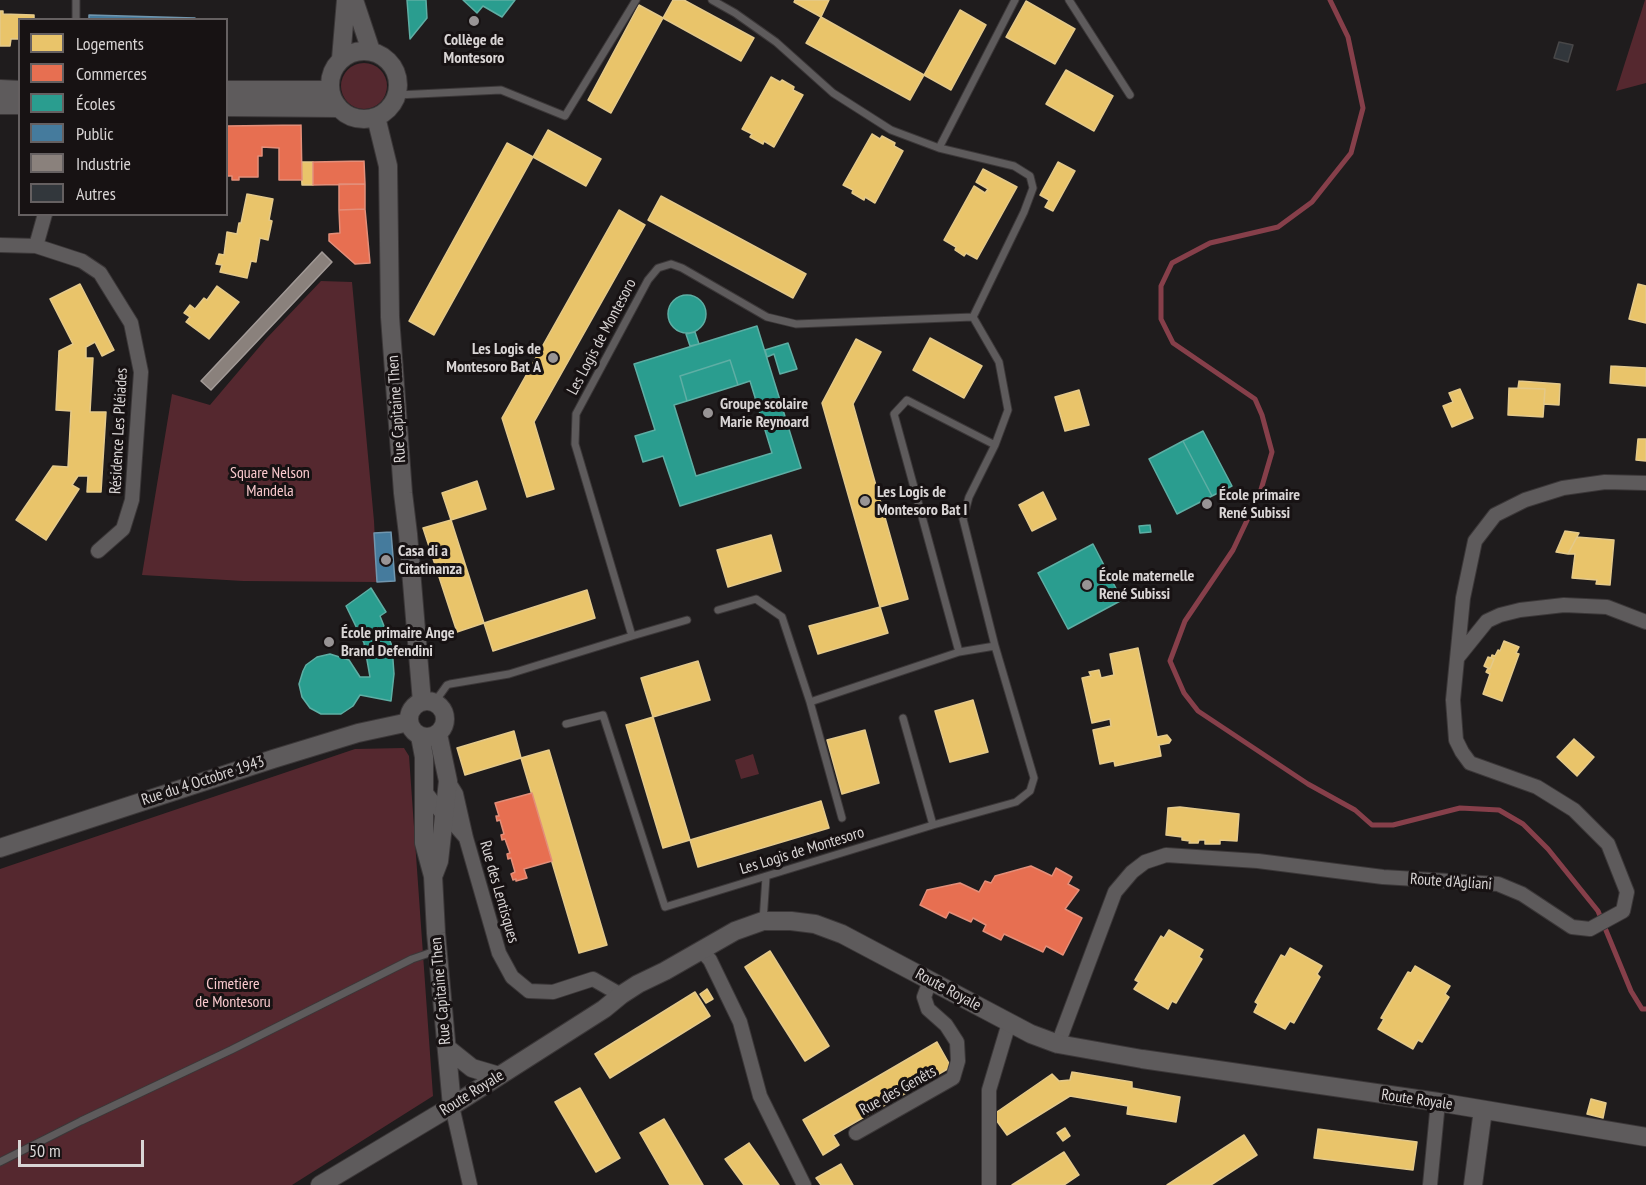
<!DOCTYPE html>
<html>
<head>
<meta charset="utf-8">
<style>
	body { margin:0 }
	#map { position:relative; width:1646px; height:1185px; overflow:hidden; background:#1f1c1d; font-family:"PT Sans Narrow",sans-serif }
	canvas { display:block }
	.legend { position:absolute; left:18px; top:18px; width:210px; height:198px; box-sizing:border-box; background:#171213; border:2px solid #656061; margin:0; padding:8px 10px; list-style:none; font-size:18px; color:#d9d5d5 }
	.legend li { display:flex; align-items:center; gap:12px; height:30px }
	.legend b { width:30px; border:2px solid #656061 }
	.scale { position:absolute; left:18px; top:1140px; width:126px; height:27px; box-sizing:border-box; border:3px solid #d9d5d5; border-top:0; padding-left:8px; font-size:18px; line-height:21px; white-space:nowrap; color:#d9d5d5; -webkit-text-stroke:4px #171213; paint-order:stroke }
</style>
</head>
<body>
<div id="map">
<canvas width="1646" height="1185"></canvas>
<ul class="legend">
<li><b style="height:16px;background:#e9c46a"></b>Logements</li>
<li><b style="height:16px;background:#e76f51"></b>Commerces</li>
<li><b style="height:16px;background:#2a9d8f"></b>Écoles</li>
<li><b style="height:16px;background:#457b9d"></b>Public</li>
<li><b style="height:16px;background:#8a817c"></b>Industrie</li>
<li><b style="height:16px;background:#32373c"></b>Autres</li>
</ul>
<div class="scale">50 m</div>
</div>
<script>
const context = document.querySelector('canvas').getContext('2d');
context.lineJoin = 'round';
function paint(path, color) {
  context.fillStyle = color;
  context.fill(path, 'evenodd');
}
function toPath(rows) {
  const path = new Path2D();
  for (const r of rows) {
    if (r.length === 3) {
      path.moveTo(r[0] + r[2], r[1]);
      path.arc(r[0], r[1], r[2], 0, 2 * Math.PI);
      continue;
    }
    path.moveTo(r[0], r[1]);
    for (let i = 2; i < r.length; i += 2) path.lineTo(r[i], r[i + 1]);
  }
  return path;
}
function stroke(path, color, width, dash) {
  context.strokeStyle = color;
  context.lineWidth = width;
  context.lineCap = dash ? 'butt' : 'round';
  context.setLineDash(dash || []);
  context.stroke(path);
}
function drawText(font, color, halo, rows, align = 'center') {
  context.font = font + ' "PT Sans Narrow",sans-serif';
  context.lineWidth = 6;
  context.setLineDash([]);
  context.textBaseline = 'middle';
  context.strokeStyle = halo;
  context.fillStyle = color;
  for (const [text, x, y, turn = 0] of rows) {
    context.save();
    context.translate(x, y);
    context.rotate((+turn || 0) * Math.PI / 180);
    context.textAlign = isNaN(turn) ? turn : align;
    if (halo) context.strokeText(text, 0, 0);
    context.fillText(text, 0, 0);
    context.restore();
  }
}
paint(toPath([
	[1645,0,1646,0,1646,83,1616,91],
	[364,86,23],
	[321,281,352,282,374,521,377,582,243,581,142,575,172,394,210,405,266,339],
	[404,748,409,756,433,1096,292,1185,0,1185,0,869,355,749],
	[753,754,759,774,741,779,735,760]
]), '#55282f');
const homes = toPath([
	[673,0,684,0,754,38,741,61,663,18,673,0],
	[795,0,829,0,821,17,794,2,795,0],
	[1026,1,1075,29,1055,64,1006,37,1026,1],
	[639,5,663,18,611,113,588,100,639,5],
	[960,10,986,25,951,90,924,75,960,10],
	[0,11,3,11,3,14,34,15,34,20,20,20,20,39,11,39,10,46,0,46,0,11],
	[821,17,924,75,910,100,806,43,821,17],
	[1066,70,1113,96,1094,131,1046,104,1066,70],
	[771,77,780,82,782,80,794,87,793,90,803,95,774,147,764,141,763,144,750,137,752,134,742,129,771,77],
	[548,130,601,159,586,186,533,157,548,130],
	[872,134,880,139,882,136,895,143,894,146,903,151,875,203,865,197,864,200,852,193,853,190,843,185,872,134],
	[507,143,533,157,434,335,409,321,507,143],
	[301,162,313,162,313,185,302,185,301,162],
	[1058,162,1075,171,1053,211,1045,207,1049,200,1040,195,1058,162],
	[983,169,1017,187,977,259,966,253,964,256,955,250,956,247,944,240,974,186,985,193,988,189,976,182,983,169],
	[247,194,273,199,269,220,272,221,268,240,260,238,256,262,251,261,247,278,220,272,222,265,216,264,219,254,224,255,227,232,237,234,239,223,241,223,247,194],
	[661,196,806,274,793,298,648,220,661,196],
	[619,210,645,225,534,422,554,489,527,497,502,418,619,210],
	[80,284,114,350,102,356,95,342,86,347,86,358,93,358,90,412,106,412,101,492,87,492,88,476,78,476,72,485,79,489,46,540,16,520,53,466,68,467,71,411,56,410,59,351,73,344,50,299,80,284],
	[1638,284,1646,286,1646,323,1629,319,1638,284],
	[217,286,239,302,209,339,186,322,190,317,184,313,190,305,195,309,204,298,207,300,217,286],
	[930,338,982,366,964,398,913,370,930,338],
	[856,339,881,352,853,404,908,599,880,607,822,403,856,339],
	[1611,366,1646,368,1646,386,1610,383,1611,366],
	[1519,381,1560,384,1559,405,1544,404,1545,389,1518,388,1519,381],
	[1509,388,1545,389,1543,417,1508,415,1509,388],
	[1460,389,1473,418,1452,427,1443,406,1453,402,1449,393,1460,389],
	[1079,390,1089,425,1065,431,1055,397,1079,390],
	[1638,439,1646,439,1646,461,1636,460,1638,439],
	[477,481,486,509,451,520,442,493,477,481],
	[1043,492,1056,519,1032,531,1019,505,1043,492],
	[451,520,484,623,457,632,423,528,451,520],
	[1565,531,1579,533,1568,554,1556,552,1565,531],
	[771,535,781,571,728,587,717,550,771,535],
	[1577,537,1614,540,1610,585,1596,584,1597,580,1572,578,1575,554,1568,554,1577,537],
	[587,590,595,618,493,651,484,623,587,590],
	[880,607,888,633,818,654,809,626,880,607],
	[1504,641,1519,647,1516,653,1519,654,1502,701,1483,694,1490,674,1486,672,1488,668,1490,669,1494,659,1491,658,1492,655,1495,656,1498,650,1500,651,1504,641],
	[1138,648,1157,737,1167,735,1171,740,1169,743,1159,745,1161,756,1115,766,1114,761,1100,764,1093,730,1111,726,1110,719,1092,723,1082,678,1091,676,1089,672,1099,670,1101,678,1114,675,1110,654,1138,648],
	[1488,657,1494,659,1490,669,1484,666,1488,657],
	[698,661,710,700,653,717,641,678,698,661],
	[973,700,988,752,950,762,935,711,973,700],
	[653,717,690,840,663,848,626,725,653,717],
	[865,730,879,783,842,794,827,740,865,730],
	[514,731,521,758,465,775,457,748,514,731],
	[1574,739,1594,757,1577,776,1557,757,1574,739],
	[549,750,607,945,579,953,521,758,549,750],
	[821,801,829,828,698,867,690,840,821,801],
	[1180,807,1239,814,1237,841,1220,840,1220,844,1205,844,1205,840,1199,840,1198,843,1189,843,1190,841,1182,840,1182,837,1166,835,1168,808,1180,807],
	[1169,930,1203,950,1199,957,1202,959,1176,1003,1172,1001,1168,1009,1134,989,1139,982,1135,980,1161,936,1164,938,1169,930],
	[1290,948,1322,966,1317,974,1320,977,1294,1023,1290,1021,1285,1029,1254,1012,1258,1004,1255,1002,1281,955,1285,957,1290,948],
	[770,951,829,1046,805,1061,745,967,770,951],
	[1415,966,1450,986,1445,994,1449,997,1422,1042,1418,1040,1413,1049,1378,1029,1384,1019,1381,1018,1408,972,1411,973,1415,966],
	[707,989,713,999,706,1003,700,994,707,989],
	[695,992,710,1016,610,1078,595,1054,695,992],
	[937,1042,951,1067,833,1135,839,1145,823,1155,803,1120,937,1042],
	[1072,1072,1132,1082,1132,1088,1180,1097,1176,1122,1127,1114,1128,1106,1070,1096,1007,1135,994,1117,994,1114,1052,1074,1059,1081,1070,1080,1072,1072],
	[580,1088,620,1158,596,1172,555,1102,580,1088],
	[1591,1099,1606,1103,1603,1118,1587,1114,1591,1099],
	[664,1119,703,1185,670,1185,640,1133,664,1119],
	[1065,1128,1070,1136,1063,1141,1057,1133,1065,1128],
	[1318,1129,1417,1142,1413,1170,1314,1158,1318,1129],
	[1244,1135,1257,1155,1211,1185,1167,1185,1244,1135],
	[749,1143,779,1185,744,1185,725,1159,749,1143],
	[1064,1152,1079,1175,1064,1185,1012,1185,1064,1152],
	[841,1164,853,1185,821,1185,816,1178,841,1164]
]);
paint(homes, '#e9c46a');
stroke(homes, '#e4c98a', 1.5);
const shops = toPath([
	[301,125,302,180,279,180,279,148,262,147,262,156,258,156,258,177,239,177,239,180,232,180,232,176,226,176,226,126,301,125],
	[364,161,365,184,313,185,313,162,364,161],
	[339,184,365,184,365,209,339,210,339,184],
	[365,209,370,263,355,264,329,241,329,234,340,233,339,210,365,209],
	[532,793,552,861,524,869,527,878,516,881,516,879,513,880,511,874,515,872,511,858,508,859,507,854,510,853,505,839,502,840,501,835,504,834,500,820,497,821,496,816,499,816,495,803,532,793],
	[1031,866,1052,876,1056,868,1072,877,1068,884,1079,890,1065,909,1082,918,1063,955,1046,946,1043,952,1004,934,1001,940,983,931,986,925,973,918,971,922,949,912,946,918,920,905,927,890,960,883,979,892,985,881,991,883,995,876,1031,866]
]);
paint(shops, '#e76f51');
stroke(shops, '#e38e79', 1.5);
const schools = toPath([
	[407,0,426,0,427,18,410,39,407,0],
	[463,0,515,0,502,17,483,6,477,13,463,0],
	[687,314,19],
	[757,326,801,468,680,506,663,456,643,462,635,436,655,430,634,364,757,326],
	[730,360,738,385,750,381,772,453,696,476,674,405,687,401,680,376,730,360],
	[695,332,699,344,690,346,686,334,695,332],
	[788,343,797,369,780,374,774,354,767,357,765,350,788,343],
	[730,360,738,385,687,401,680,376,730,360],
	[1203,431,1232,486,1212,496,1183,441,1203,431],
	[1183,441,1212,496,1177,514,1149,459,1183,441],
	[1150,525,1151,532,1140,533,1139,526,1150,525],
	[1093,544,1122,600,1068,629,1038,573,1093,544],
	[371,588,386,612,380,616,392,646,394,674,391,701,360,695,353,706,341,714,321,714,310,708,302,697,299,684,303,671,306,665,317,657,330,654,349,660,360,677,370,677,364,643,346,606,371,588]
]);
paint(schools, '#2a9d8f');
stroke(schools, '#5eaea4', 1.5);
const public = toPath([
	[89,15,195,18,195,20,89,20,89,15],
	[391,532,395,581,377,582,374,533,391,532]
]);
paint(public, '#457b9d');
stroke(public, '#7196ae', 1.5);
const industry = toPath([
	[322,252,332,262,211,390,201,381,322,252]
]);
paint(industry, '#8a817c');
stroke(industry, '#a29a97', 1.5);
stroke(toPath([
	[1330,0,1348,37,1363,108,1351,153,1312,202,1278,227,1210,243,1172,263,1161,286,1161,319,1173,343,1255,399,1262,415,1272,452,1260,493,1233,550,1185,621,1170,661,1184,693,1198,711,1308,784,1355,810,1372,825,1393,825,1460,808,1499,810,1523,824,1548,849,1598,911,1631,991,1642,1009,1646,1009]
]), '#863f4a', 5);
const building = toPath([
	[1559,42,1573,45,1568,62,1554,58,1559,42]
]);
paint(building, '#32373c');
stroke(building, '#484748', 1.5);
const lane = toPath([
	[712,0,735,13,776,42,833,93,891,130,939,148,1014,166,1030,176,1033,188,1024,212,973,317],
	[1069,0,1130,95],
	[76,20,76,0],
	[397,95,501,90,565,116,636,0],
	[939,148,1015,0],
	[632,636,687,620],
	[959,652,894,414,907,400,995,445],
	[810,702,842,818],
	[434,703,447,685,450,684,509,674,632,636,575,444,576,414,648,280,658,268,671,264,682,268,767,317,796,324,973,317,999,362,1008,410,995,445,969,497,963,519,995,646],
	[903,718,933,825],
	[566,724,603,715,665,907,933,825,1016,802,1030,791,1034,778,995,646,959,652,810,702,782,617,756,599,718,610],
	[763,921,766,877],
	[0,1162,81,1121,231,1050,412,959,438,950]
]);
const street = toPath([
	[0,245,36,246,45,214],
	[36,246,82,261,100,273,131,323,141,372,132,500,123,529,98,551],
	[1458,657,1487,621,1500,615,1520,610,1564,605,1607,607,1646,622],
	[448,781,456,794,466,838,499,953,512,977,529,991,553,992,593,979,621,995],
	[424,790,440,811,445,814,466,838],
	[701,950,710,960,740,1022,760,1096,804,1185],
	[1058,1044,1115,892,1132,872,1145,862,1166,855,1258,861,1383,877,1498,884,1522,894,1572,927,1590,929,1623,911,1627,892,1608,844,1574,810,1537,787,1470,763,1462,752,1456,740,1453,700,1463,598,1475,541,1495,515,1525,500,1563,488,1605,482,1646,483],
	[452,1106,470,1185],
	[856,1133,953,1078,958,1061,957,1042,946,1025,928,1009,924,997,930,981],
	[989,1185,989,1090,1009,1023],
	[1430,1185,1438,1102]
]);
const secondary = toPath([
	[354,0,371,51],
	[364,85,34],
	[341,59,346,0],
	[0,89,20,90],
	[226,90,329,90],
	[0,105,20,105],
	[226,107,338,108],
	[376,117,388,166,390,317,403,493,408,534,422,702],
	[427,719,18],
	[420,736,424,757,424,843,433,876,436,933,452,1106],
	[0,848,273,759,358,733,409,722],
	[434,874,439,861,448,781,438,734],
	[447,1048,472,1068,499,1076],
	[320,1185,452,1106,604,1009,621,995,638,984,665,971,735,931,763,921,791,921,815,924,842,934,1031,1034,1058,1044,1142,1059,1438,1102,1646,1137],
	[1473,1185,1483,1110]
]);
stroke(lane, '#3b3738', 9);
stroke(street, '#3b3738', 16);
stroke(secondary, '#3b3738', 20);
stroke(lane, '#5e5b5c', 7);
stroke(street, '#5e5b5c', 14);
stroke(secondary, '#5e5b5c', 18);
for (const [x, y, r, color] of [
	[474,21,6,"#989495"],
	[553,358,6,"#989495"],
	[708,413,6,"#989495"],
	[865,501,6,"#989495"],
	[1207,504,6,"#989495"],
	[386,560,6,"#989495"],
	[1087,585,6,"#989495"],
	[329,642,6,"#989495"]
]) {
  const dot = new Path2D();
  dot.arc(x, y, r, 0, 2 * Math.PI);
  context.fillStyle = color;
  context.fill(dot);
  stroke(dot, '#171213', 2);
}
drawText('bold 16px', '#d9d5d5', '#171213', [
	["Collège de",474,40,"center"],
	["Montesoro",474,58,"center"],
	["Les Logis de",541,349,"right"],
	["Montesoro Bat A",541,367,"right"],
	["Groupe scolaire",720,404],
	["Marie Reynoard",720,422],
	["Les Logis de",877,492],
	["Montesoro Bat I",877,510],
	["École primaire",1219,495],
	["René Subissi",1219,513],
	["Casa di a",398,551],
	["Citatinanza",398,569],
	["École maternelle",1099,576],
	["René Subissi",1099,594],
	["École primaire Ange",341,633],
	["Brand Defendini",341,651]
], 'left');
drawText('16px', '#d9d5d5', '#171213', [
	["Les Logis de Montesoro",602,337,-62],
	["Rue Capitaine Then",397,409,-94],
	["Résidence Les Pléiades",119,431,-87],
	["Rue du 4 Octobre 1943",203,781,-18],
	["Les Logis de Montesoro",802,851,-17],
	["Route d'Agliani",1451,882,4],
	["Rue des Lentisques",499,892,74],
	["Route Royale",948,990,28],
	["Rue Capitaine Then",441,991,-95],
	["Rue des Genêts",898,1091,-29],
	["Route Royale",472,1093,-32],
	["Route Royale",1417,1100,8]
]);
drawText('16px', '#f9c9cd', '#171213', [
	["Square Nelson",270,473],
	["Mandela",270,491],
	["Cimetière",233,984],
	["de Montesoru",233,1002]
]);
</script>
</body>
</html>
